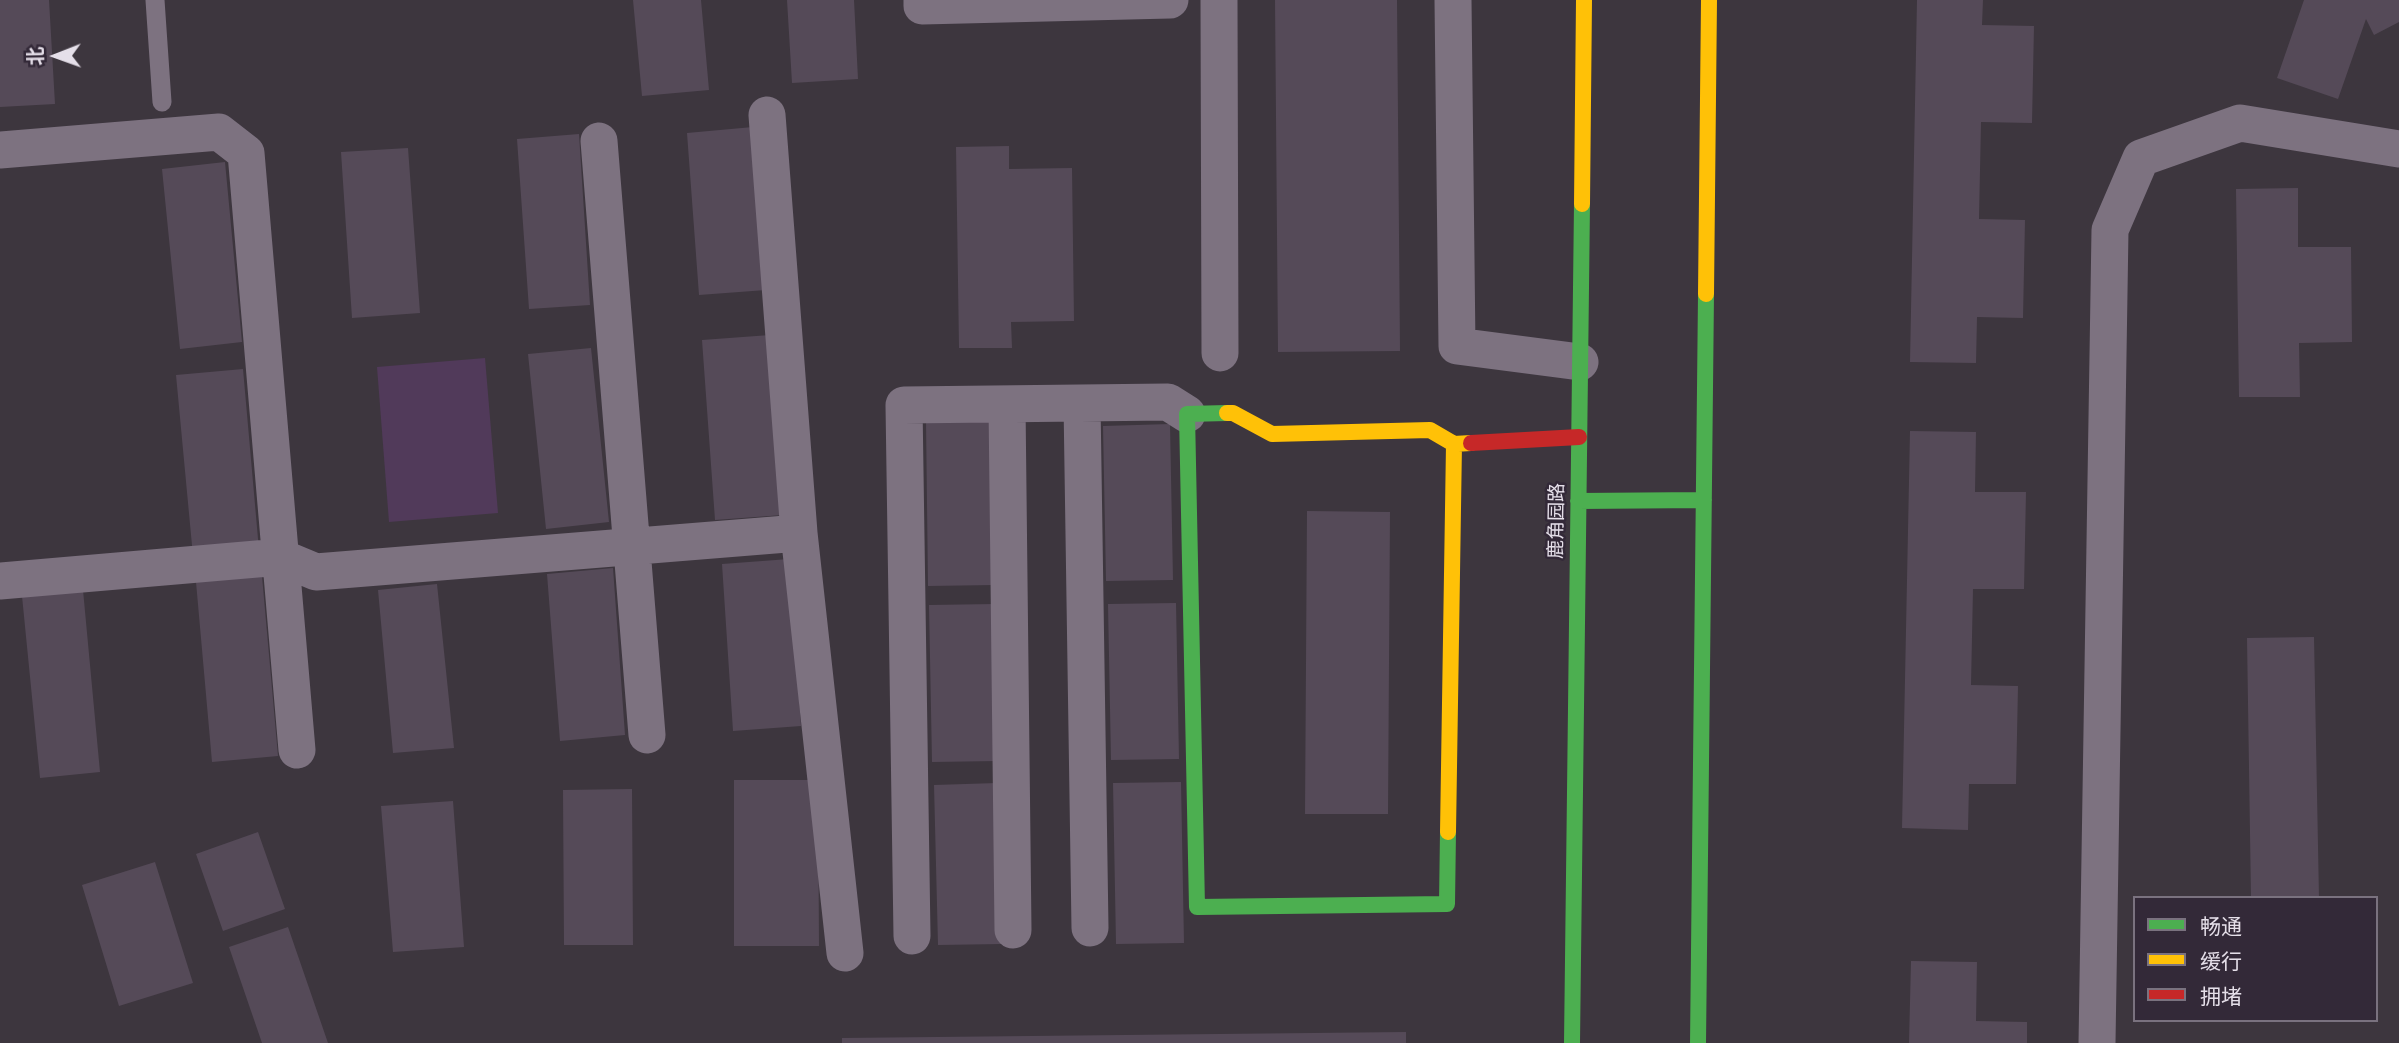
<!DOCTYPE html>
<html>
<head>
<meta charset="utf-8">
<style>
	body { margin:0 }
	#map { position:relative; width:2399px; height:1043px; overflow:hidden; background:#3d363e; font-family:"PT Sans","Noto Sans SC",sans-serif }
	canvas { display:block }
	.legend { position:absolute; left:2133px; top:896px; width:245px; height:126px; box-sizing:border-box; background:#332938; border:2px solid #7a727f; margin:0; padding:9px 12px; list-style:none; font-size:21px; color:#e5dfe9 }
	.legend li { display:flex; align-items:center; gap:14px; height:35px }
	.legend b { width:35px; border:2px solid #7a727f }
	.north { position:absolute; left:21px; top:21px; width:70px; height:70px; -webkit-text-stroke:5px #332938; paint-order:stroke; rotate:269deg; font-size:19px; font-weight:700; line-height:28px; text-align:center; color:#e5dfe9 }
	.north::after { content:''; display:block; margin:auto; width:24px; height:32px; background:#e5dfe9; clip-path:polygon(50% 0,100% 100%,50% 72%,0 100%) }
</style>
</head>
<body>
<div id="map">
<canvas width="2399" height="1043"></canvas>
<ul class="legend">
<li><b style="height:9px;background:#4caf50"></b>畅通</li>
<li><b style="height:9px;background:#ffc107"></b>缓行</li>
<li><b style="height:9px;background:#c62828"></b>拥堵</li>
</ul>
<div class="north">北</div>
</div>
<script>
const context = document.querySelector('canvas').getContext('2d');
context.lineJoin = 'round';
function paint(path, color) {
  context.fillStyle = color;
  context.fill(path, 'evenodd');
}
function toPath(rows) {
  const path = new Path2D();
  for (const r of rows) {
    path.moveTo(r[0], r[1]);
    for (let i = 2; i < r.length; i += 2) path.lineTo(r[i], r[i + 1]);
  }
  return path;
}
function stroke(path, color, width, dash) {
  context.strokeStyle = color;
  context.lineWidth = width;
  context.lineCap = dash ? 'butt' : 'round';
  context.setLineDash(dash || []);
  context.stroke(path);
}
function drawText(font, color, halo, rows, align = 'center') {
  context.font = font + ' "PT Sans","Noto Sans SC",sans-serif';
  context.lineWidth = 5;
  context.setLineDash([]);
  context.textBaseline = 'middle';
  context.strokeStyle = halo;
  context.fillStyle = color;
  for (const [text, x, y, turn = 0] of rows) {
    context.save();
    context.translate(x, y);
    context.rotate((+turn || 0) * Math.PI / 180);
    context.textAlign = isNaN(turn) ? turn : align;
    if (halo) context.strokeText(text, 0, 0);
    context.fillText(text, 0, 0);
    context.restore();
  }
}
paint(toPath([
	[485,358,498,513,389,522,377,367]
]), '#513a5a');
paint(toPath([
	[0,0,49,0,55,104,0,107],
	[633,0,701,0,709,90,642,96],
	[787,0,854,0,858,79,792,83],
	[1275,0,1397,0,1400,351,1278,352],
	[1917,0,1983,0,1982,25,2034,26,2032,123,1981,122,1979,219,2025,220,2023,318,1977,317,1976,363,1910,362],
	[2304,0,2399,0,2399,22,2374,35,2366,19,2338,99,2277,78],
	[753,127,766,290,699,295,687,133],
	[579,134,590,305,529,309,517,139],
	[1009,146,1009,169,1072,168,1074,321,1011,322,1012,348,959,348,956,147],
	[408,148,420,313,352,318,341,152],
	[225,162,242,342,180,349,162,169],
	[2298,188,2298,247,2351,247,2352,342,2299,343,2300,397,2239,397,2236,189],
	[770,335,783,515,715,520,702,340],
	[591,348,609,522,546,529,528,354],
	[243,369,259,550,193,556,176,375],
	[926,421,994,421,995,585,928,586],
	[1170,424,1173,580,1106,581,1103,426],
	[1910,431,1976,432,1975,492,2026,492,2024,589,1973,589,1971,685,2018,686,2016,784,1969,784,1968,830,1902,828],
	[1307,511,1390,512,1388,814,1305,814],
	[789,559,801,726,733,731,722,564],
	[613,568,625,735,560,741,547,574],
	[262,576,278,756,212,762,196,582],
	[437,584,454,748,393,753,378,590],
	[83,590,100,772,40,778,22,596],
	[1176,603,1179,759,1111,760,1108,604],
	[995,604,998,761,932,762,929,605],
	[2314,637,2319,898,2251,898,2247,638],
	[734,780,818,780,819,946,734,946],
	[1181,782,1184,943,1116,944,1113,783],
	[997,783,1002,944,938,945,934,785],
	[632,789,633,945,564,945,563,790],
	[453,801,464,947,393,952,381,806],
	[258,832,285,909,223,931,196,854],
	[155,862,193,983,119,1006,82,885],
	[288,927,328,1043,262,1043,229,947],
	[1911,961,1977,962,1976,1021,2027,1022,2027,1043,1909,1043],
	[1406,1032,1406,1043,842,1043,842,1038]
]), '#554a58');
stroke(toPath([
	[155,0,162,102]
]), '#7d7280', 19);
stroke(toPath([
	[922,0,922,6,1170,0],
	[1219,0,1220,353],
	[1453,0,1457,346,1580,362],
	[767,115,799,533],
	[599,141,647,735],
	[0,150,219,132,246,153,297,750],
	[1082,403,1090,928],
	[1007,404,1013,930],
	[0,581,280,557,316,572,799,533,845,953],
	[912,936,904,405,1168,402,1187,414],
	[2097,1043,2110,230,2141,158,2240,123,2399,149]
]), '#7d7280', 37);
stroke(toPath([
	[1227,413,1187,414,1197,907,1447,904,1448,832],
	[1578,501,1704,500],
	[1572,1043,1582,204],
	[1698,1043,1706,294]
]), '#4caf50', 16);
stroke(toPath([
	[1582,204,1584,0],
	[1706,294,1709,0],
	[1227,413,1233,413,1272,434,1430,430,1454,444,1471,443],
	[1448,832,1454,444]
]), '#ffc107', 16);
stroke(toPath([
	[1471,443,1579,437]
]), '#c62828', 16);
drawText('19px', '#e5dfe9', '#332938', [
	["鹿角园路",1557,521,-89]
]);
</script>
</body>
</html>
